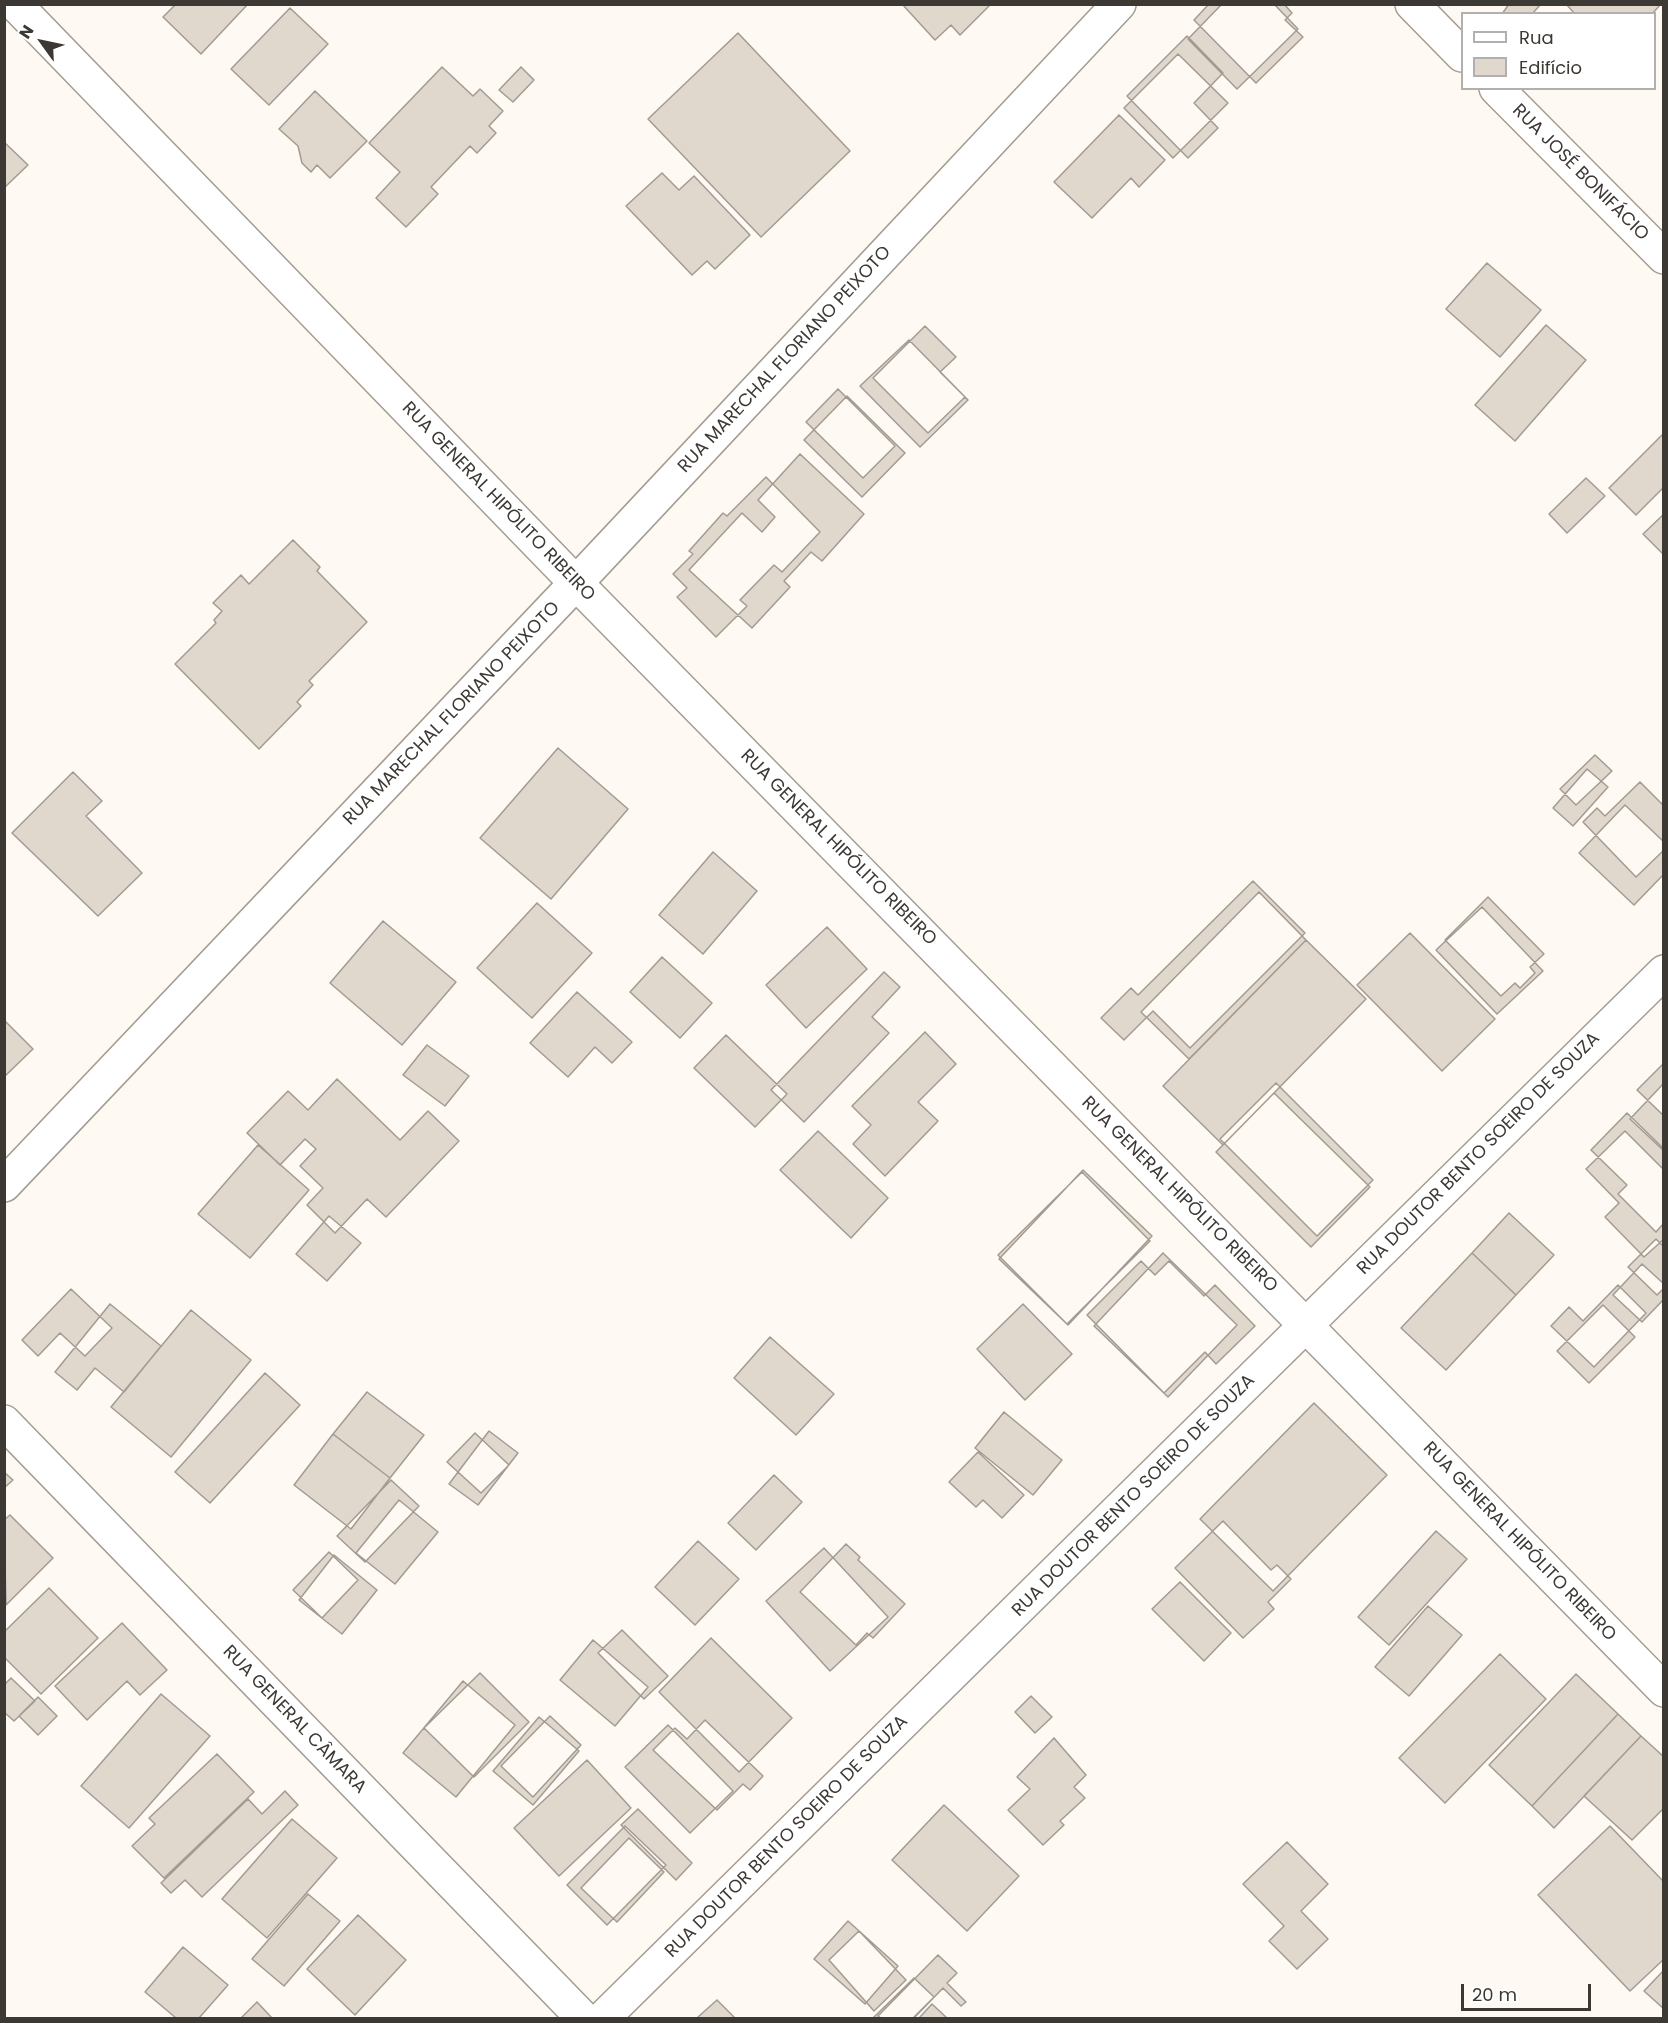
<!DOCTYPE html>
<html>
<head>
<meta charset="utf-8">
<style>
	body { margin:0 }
	#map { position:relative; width:1668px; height:2023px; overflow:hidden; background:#fef9f3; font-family:Poppins,sans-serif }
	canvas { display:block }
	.frame { position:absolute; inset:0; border:6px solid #3c3935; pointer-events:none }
	.legend { position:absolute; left:1461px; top:12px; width:195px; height:78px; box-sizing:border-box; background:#fff; border:2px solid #b1b0ae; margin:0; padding:8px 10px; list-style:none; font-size:18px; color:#3c3935 }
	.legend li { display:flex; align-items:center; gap:12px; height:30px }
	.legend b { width:30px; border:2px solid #b1b0ae }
	.north { position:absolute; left:12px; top:12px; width:60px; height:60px; -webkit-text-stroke:4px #fff; paint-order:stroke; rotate:303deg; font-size:16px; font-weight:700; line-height:24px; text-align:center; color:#3c3935 }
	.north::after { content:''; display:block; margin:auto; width:21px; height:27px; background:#3c3935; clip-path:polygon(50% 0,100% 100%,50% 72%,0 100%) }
	.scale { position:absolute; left:1461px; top:1984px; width:130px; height:27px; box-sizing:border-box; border:3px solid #3c3935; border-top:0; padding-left:8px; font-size:18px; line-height:21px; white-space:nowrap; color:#3c3935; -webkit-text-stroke:4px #fff; paint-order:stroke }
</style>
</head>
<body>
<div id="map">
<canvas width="1668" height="2023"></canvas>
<div class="frame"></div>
<ul class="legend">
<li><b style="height:8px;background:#fff"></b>Rua</li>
<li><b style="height:16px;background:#e0d7cd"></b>Edifício</li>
</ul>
<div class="north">N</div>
<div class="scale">20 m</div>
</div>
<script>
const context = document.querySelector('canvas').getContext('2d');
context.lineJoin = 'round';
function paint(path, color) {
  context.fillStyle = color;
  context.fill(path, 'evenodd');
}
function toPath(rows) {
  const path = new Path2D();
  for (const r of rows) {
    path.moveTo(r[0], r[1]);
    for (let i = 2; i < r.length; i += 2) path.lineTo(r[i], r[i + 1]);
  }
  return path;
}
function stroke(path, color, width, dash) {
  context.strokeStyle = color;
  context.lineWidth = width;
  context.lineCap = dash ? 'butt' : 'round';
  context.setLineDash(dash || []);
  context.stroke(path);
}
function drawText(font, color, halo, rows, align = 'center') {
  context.font = font + ' Poppins,sans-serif';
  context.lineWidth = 6;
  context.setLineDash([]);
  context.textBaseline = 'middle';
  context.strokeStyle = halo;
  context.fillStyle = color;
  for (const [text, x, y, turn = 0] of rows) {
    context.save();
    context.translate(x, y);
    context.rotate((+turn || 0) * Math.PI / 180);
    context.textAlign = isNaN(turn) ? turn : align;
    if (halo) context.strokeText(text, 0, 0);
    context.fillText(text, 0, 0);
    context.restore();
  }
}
const building = toPath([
	[176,4,248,4,201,54,163,17,176,4],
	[902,4,990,4,990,5,960,35,951,25,935,40,902,4],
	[1209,4,1284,4,1292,13,1285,20,1303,37,1256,83,1194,20,1209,4],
	[1222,4,1274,4,1298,29,1237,89,1188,39,1222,4],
	[1509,4,1541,4,1532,14,1502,14,1509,4],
	[1566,4,1661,4,1652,14,1575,14,1566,4],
	[290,8,328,44,269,105,231,69,290,8],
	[738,33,850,151,761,237,648,119,738,33],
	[1187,36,1223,73,1194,103,1218,128,1188,158,1127,96,1187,36],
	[1178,54,1228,103,1173,158,1124,108,1178,54],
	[442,67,473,96,480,89,503,111,489,126,496,133,477,153,470,146,431,187,438,194,406,227,376,198,400,172,369,143,442,67],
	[521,67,534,80,513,102,499,90,521,67],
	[315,91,367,141,330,178,317,165,311,172,302,163,298,146,279,129,315,91],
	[1119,115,1165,160,1139,187,1131,178,1092,218,1054,182,1119,115],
	[4,142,28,165,4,188,4,142],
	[662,173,679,190,694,176,750,235,715,269,707,261,692,275,626,206,662,173],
	[1487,263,1541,310,1500,357,1446,309,1487,263],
	[1546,325,1586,360,1515,441,1475,405,1546,325],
	[925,326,956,357,940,372,965,397,928,433,873,378,925,326],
	[909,340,968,400,920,447,860,386,909,340],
	[838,389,895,446,863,478,806,422,838,389],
	[847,396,905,453,862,497,804,440,847,396],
	[1664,433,1664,487,1636,515,1609,488,1664,433],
	[800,454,864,514,822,561,811,552,784,581,790,587,752,628,689,570,742,513,762,532,775,517,758,500,800,454],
	[766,477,820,532,782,572,774,565,740,600,747,606,716,637,677,597,687,588,673,574,693,554,689,551,723,513,727,516,766,477],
	[1586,478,1605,496,1567,533,1549,514,1586,478],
	[1664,514,1664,555,1643,534,1664,514],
	[293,540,320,567,317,571,367,622,309,681,313,685,297,702,301,706,259,749,175,664,216,623,214,620,222,611,213,603,241,575,249,584,293,540],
	[558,748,628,809,551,899,480,838,558,748],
	[1595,755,1612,771,1576,805,1560,789,1595,755],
	[1587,769,1608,787,1573,826,1553,808,1587,769],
	[73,772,102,801,86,816,142,873,98,916,12,833,73,772],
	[1640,782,1664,806,1664,850,1636,877,1583,822,1597,808,1605,816,1640,782],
	[1625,805,1664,842,1664,874,1634,905,1579,853,1625,805],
	[713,852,757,891,703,954,659,915,713,852],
	[1253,881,1305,933,1190,1048,1153,1011,1124,1040,1101,1018,1131,988,1138,995,1253,881],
	[1259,892,1306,940,1189,1059,1141,1012,1259,892],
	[1488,897,1544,954,1530,967,1535,973,1520,988,1515,983,1501,996,1445,940,1488,897],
	[537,903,592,953,532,1018,477,968,537,903],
	[1482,907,1543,971,1497,1014,1436,950,1482,907],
	[383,921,456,982,402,1045,330,983,383,921],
	[827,927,867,969,806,1028,766,985,827,927],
	[1410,933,1495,1019,1442,1071,1357,985,1410,933],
	[1306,940,1366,999,1223,1145,1163,1086,1306,940],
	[662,957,712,1003,680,1038,630,992,662,957],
	[884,972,900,987,872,1017,889,1033,804,1122,771,1090,884,972],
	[577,992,632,1042,612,1063,595,1047,568,1077,530,1043,577,992],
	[4,1020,33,1049,4,1077,4,1020],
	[925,1032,956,1064,918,1102,938,1121,885,1176,853,1144,871,1125,852,1106,925,1032],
	[726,1035,787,1094,755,1127,694,1068,726,1035],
	[427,1045,469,1076,445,1106,403,1075,427,1045],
	[1664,1063,1664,1116,1637,1090,1664,1063],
	[337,1079,400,1140,428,1111,459,1141,386,1217,367,1199,335,1233,307,1205,323,1188,300,1166,316,1149,305,1139,280,1165,247,1133,288,1091,308,1110,337,1079],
	[1276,1083,1373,1180,1317,1236,1220,1139,1276,1083],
	[1664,1083,1664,1151,1630,1119,1664,1083],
	[1274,1093,1370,1187,1311,1247,1216,1152,1274,1093],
	[1627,1113,1664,1149,1664,1223,1656,1232,1618,1194,1627,1185,1591,1150,1627,1113],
	[818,1131,888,1198,851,1238,780,1170,818,1131],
	[1625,1131,1664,1170,1664,1239,1644,1257,1605,1217,1619,1203,1586,1169,1625,1131],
	[258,1145,309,1190,250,1258,198,1214,258,1145],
	[1083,1170,1152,1236,1068,1325,999,1259,1083,1170],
	[1082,1172,1150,1241,1067,1324,998,1255,1082,1172],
	[1509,1213,1554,1255,1516,1295,1472,1253,1509,1213],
	[329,1216,361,1243,327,1281,296,1254,329,1216],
	[1656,1239,1664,1247,1664,1288,1657,1295,1628,1267,1656,1239],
	[1163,1253,1237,1325,1168,1397,1094,1326,1163,1253],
	[1472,1253,1516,1295,1446,1370,1401,1328,1472,1253],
	[1141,1261,1155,1275,1169,1261,1204,1296,1215,1285,1255,1326,1216,1364,1205,1352,1164,1393,1087,1315,1141,1261],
	[1642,1264,1664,1284,1664,1299,1642,1322,1613,1295,1642,1264],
	[1618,1285,1646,1313,1594,1367,1551,1326,1569,1307,1583,1321,1618,1285],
	[71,1289,112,1328,85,1356,60,1333,38,1356,22,1340,71,1289],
	[110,1304,161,1346,124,1392,95,1368,77,1390,55,1372,110,1304],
	[1023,1304,1072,1354,1025,1400,977,1349,1023,1304],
	[1603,1305,1635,1337,1589,1383,1557,1351,1603,1305],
	[191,1310,251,1360,171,1457,111,1407,191,1310],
	[770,1337,834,1394,796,1435,734,1378,770,1337],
	[265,1373,300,1405,210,1503,175,1472,265,1373],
	[367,1392,424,1435,390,1478,333,1434,367,1392],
	[1314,1403,1387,1475,1273,1591,1200,1519,1314,1403],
	[1004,1412,1062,1460,1033,1495,975,1448,1004,1412],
	[489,1431,518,1453,478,1505,449,1484,489,1431],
	[475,1433,509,1465,481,1493,447,1462,475,1433],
	[333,1434,390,1478,351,1529,294,1485,333,1434],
	[978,1452,1024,1495,1002,1518,983,1500,976,1507,949,1482,978,1452],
	[4,1472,13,1480,4,1488,4,1472],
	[774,1475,802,1502,756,1550,728,1523,774,1475],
	[391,1480,419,1506,365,1562,337,1536,391,1480],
	[399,1500,438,1532,395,1584,356,1553,399,1500],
	[10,1515,53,1558,6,1605,4,1520,10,1515],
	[1223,1521,1271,1570,1277,1565,1291,1579,1268,1602,1274,1609,1243,1638,1175,1568,1223,1521],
	[1436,1531,1467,1559,1389,1645,1358,1617,1436,1531],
	[698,1541,739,1579,695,1625,655,1587,698,1541],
	[846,1544,860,1557,858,1560,905,1604,873,1638,867,1633,856,1645,800,1592,846,1544],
	[824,1548,888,1617,830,1671,766,1601,824,1548],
	[329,1552,358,1580,322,1618,293,1590,329,1552],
	[334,1555,377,1590,342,1634,299,1600,334,1555],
	[1180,1582,1231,1633,1204,1661,1152,1609,1180,1582],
	[49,1588,98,1638,41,1694,4,1657,4,1632,49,1588],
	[1428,1606,1462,1635,1409,1696,1375,1667,1428,1606],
	[122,1623,167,1670,140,1695,127,1681,87,1720,55,1686,122,1623],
	[622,1630,668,1676,644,1699,598,1653,622,1630],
	[711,1638,792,1718,739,1772,659,1692,711,1638],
	[593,1640,648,1687,615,1726,560,1680,593,1640],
	[1500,1654,1546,1699,1445,1803,1399,1758,1500,1654],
	[480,1673,529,1722,474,1777,424,1728,480,1673],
	[1576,1674,1618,1714,1532,1806,1489,1765,1576,1674],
	[11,1678,35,1701,14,1721,4,1712,4,1685,11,1678],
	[463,1681,515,1725,456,1797,403,1753,463,1681],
	[161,1694,210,1736,129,1828,81,1786,161,1694],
	[1031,1696,1052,1717,1035,1733,1015,1712,1031,1696],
	[38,1697,57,1716,38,1735,19,1716,38,1697],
	[1618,1714,1641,1736,1554,1828,1532,1806,1618,1714],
	[550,1716,581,1745,533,1797,501,1766,550,1716],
	[539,1717,579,1751,533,1805,493,1771,539,1717],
	[705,1720,763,1776,750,1790,743,1784,717,1810,653,1750,675,1728,687,1739,705,1720],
	[668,1725,733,1791,690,1833,625,1767,668,1725],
	[1641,1736,1664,1757,1664,1808,1632,1840,1584,1796,1641,1736],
	[1054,1738,1086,1775,1074,1787,1085,1798,1060,1821,1064,1825,1043,1845,1008,1810,1030,1789,1017,1777,1054,1738],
	[217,1754,254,1792,164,1878,132,1846,155,1824,149,1818,217,1754],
	[587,1760,631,1808,559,1876,514,1828,587,1760],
	[285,1791,298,1805,202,1897,185,1880,171,1893,161,1883,248,1799,262,1814,285,1791],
	[944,1805,1019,1876,967,1931,892,1860,944,1805],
	[638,1809,692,1863,676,1880,621,1825,638,1809],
	[292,1819,337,1858,267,1938,222,1899,292,1819],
	[625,1826,666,1865,607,1925,567,1885,625,1826],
	[1610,1826,1664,1882,1664,1959,1630,1991,1538,1895,1610,1826],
	[629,1838,664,1872,617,1922,581,1888,629,1838],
	[1287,1842,1328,1884,1301,1911,1328,1939,1297,1969,1269,1941,1284,1926,1243,1884,1287,1842],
	[308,1894,340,1921,284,1986,252,1959,308,1894],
	[358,1915,406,1960,355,2015,307,1969,358,1915],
	[848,1921,898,1966,865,2004,814,1959,848,1921],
	[859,1931,906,1980,874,2011,829,1960,859,1931],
	[183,1947,228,1985,199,2018,176,2018,145,1992,183,1947],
	[938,1955,957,1973,947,1983,966,2002,961,2006,943,1988,914,2018,881,2018,878,2016,938,1955],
	[1664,1970,1664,2009,1644,1991,1664,1970],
	[914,1978,934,1997,913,2018,873,2018,914,1978],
	[717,2000,735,2018,700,2018,698,2017,717,2000],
	[257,2002,272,2018,241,2018,257,2002],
	[932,2004,947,2018,919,2018,932,2004]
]);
paint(building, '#e0d7cd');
stroke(building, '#a39b92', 1.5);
const minor = toPath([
	[1412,4,1462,55],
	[1496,88,1664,257],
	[4,1185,576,583,1119,4],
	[4,1422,583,2018],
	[603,2018,1664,972]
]);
const tertiary = toPath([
	[15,4,576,583,1664,1690]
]);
stroke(minor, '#a49c92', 36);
stroke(tertiary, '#a49c92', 36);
stroke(minor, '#fff', 33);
stroke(tertiary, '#fff', 33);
drawText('18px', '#3c3935', '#fff', [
	["RUA JOSÉ BONIFÁCIO",1580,173,45],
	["RUA MARECHAL FLORIANO PEIXOTO",785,360,-47],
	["RUA GENERAL HIPÓLITO RIBEIRO",498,502,46],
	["RUA MARECHAL FLORIANO PEIXOTO",452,714,-46],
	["RUA GENERAL HIPÓLITO RIBEIRO",838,848,45],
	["RUA DOUTOR BENTO SOEIRO DE SOUZA",1479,1154,-45],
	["RUA GENERAL HIPÓLITO RIBEIRO",1179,1195,45],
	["RUA DOUTOR BENTO SOEIRO DE SOUZA",1134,1496,-45],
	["RUA GENERAL HIPÓLITO RIBEIRO",1519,1542,46],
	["RUA GENERAL CÂMARA",294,1720,46],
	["RUA DOUTOR BENTO SOEIRO DE SOUZA",787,1837,-45]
]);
</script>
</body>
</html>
